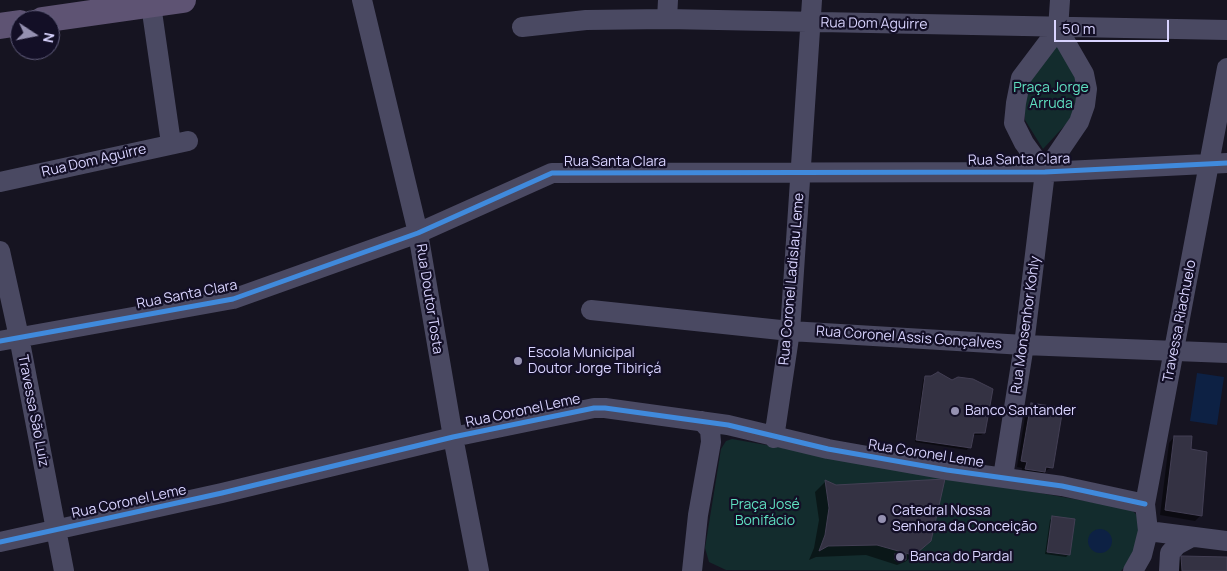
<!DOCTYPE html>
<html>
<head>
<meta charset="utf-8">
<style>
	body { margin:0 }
	#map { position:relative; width:1227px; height:571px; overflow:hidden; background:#161421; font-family:Manrope,sans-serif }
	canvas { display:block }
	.north { position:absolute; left:10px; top:10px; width:50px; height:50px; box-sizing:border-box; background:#130f26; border:1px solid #625e7d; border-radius:50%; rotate:101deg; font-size:14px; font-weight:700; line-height:20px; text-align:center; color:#d9d4ff }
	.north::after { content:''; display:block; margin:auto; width:18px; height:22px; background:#9591b1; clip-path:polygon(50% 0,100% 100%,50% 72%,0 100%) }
	.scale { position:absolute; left:1054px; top:20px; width:115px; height:22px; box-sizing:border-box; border:2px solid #d9d4ff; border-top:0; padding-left:6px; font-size:15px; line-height:18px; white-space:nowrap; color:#d9d4ff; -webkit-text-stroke:4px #130f26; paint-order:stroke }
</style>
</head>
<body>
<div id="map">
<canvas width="1227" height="571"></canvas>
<div class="north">N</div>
<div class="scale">50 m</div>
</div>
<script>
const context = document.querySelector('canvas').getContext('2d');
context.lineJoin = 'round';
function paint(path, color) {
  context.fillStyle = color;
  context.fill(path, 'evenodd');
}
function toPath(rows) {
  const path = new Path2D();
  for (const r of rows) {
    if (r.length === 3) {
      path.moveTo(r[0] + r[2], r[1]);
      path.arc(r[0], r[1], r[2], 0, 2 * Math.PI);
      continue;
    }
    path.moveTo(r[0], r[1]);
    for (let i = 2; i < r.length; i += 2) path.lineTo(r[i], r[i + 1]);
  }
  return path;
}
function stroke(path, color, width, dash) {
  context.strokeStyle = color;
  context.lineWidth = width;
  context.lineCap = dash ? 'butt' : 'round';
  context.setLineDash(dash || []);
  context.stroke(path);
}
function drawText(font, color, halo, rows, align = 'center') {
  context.font = font + ' Manrope,sans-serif';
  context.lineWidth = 4.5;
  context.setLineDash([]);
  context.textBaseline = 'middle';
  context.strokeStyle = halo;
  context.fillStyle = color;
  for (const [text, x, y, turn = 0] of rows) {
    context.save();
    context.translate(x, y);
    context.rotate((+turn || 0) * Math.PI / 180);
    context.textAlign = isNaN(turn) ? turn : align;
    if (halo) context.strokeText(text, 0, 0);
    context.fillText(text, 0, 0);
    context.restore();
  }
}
paint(toPath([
	[1054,41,1078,73,1076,108,1067,123,1043,149,1025,120,1024,90],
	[732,439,1131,509,1137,515,1140,528,1135,554,1121,571,726,570,709,562,705,548,721,449,726,441]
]), '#132c2d');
paint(toPath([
	[1197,373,1224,377,1217,425,1190,421],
	[1100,541,12]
]), '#0d2144');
paint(toPath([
	[926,377,952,381,984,433,981,435,973,435,967,450,915,442,923,380],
	[1032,404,1051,467,1038,477,1021,475,1022,468,1017,467,1026,410],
	[1174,437,1190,450,1206,453,1200,516,1195,521,1160,515,1169,443],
	[826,481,930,541,905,562,897,565,866,555,816,557,809,560,814,548,819,520,815,492],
	[1053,517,1069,554,1066,557,1045,554,1050,520],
	[1182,558,1227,558,1227,571,1174,571,1173,566]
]), '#0007');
const building = toPath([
	[938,372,952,380,958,377,973,379,993,389,985,433,974,433,971,448,916,440,925,376,931,376,938,372],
	[1031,403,1063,408,1053,468,1046,467,1045,472,1025,469,1027,462,1021,461,1031,403],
	[1174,436,1192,436,1191,449,1207,452,1202,516,1165,510,1174,436],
	[945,479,931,541,918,552,909,554,877,545,828,546,819,551,825,535,829,508,825,480,836,485,945,479],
	[1052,516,1075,519,1070,555,1047,552,1052,516],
	[895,554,906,554,906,560,895,560,895,554],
	[1181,556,1227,557,1227,571,1182,571,1181,556]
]);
paint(building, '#343243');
stroke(building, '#433f54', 1);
stroke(toPath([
	[362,0,418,233,453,437,479,571],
	[151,5,171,143],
	[667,19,668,0],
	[522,27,586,20,667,19,1227,30],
	[1058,29,1060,0],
	[0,182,188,141],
	[0,251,19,337,64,571],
	[591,310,790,331,1024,345,1227,353],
	[0,341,233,299,418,233,552,173,1045,172,1227,163],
	[774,438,790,331,812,0],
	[1003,477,1024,345,1045,172,1079,122,1085,105,1087,89,1084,74,1058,29,1021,78,1016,103,1014,123,1024,143,1045,172],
	[1148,531,1227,541],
	[0,542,222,493,453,437,594,408,605,408,728,425,828,449,947,470,1062,486,1145,504],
	[692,571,698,515,711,442,710,430,702,421],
	[1133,571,1142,555,1148,531,1145,504,1227,68],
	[1169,571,1170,553,1177,545,1190,538]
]), '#4a4962', 20);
stroke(toPath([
	[42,20,183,0],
	[0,26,20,23]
]), '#5e5373', 26);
stroke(toPath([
	[0,341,233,299,418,233,552,173,1045,172,1227,163],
	[0,542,222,493,453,437,594,408,605,408,728,425,828,449,947,470,1062,486,1145,504]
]), '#408adc', 5);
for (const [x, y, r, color] of [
	[518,361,5,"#9591b1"],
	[955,411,5,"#9591b1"],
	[882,519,5,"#9591b1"],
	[900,557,5,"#9591b1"]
]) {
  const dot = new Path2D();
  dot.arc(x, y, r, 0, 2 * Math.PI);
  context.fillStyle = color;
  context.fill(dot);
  stroke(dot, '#130f26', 2);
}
drawText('14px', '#d9d4ff', '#130f26', [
	["Rua Dom Aguirre",874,24,1],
	["Rua Santa Clara",1019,160,-1],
	["Rua Dom Aguirre",94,161,-13],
	["Rua Santa Clara",615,162],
	["Rua Coronel Ladislau Leme",792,279,-85],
	["Rua Santa Clara",187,295,-11],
	["Rua Doutor Tosta",429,299,81],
	["Travessa Riachuelo",1180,321,-79],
	["Rua Monsenhor Kohly",1026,325,-82],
	["Rua Coronel Assis Gonçalves",909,338,4],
	["Travessa São Luiz",33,411,79],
	["Rua Coronel Leme",523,411,-12],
	["Rua Coronel Leme",926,454,9],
	["Rua Coronel Leme",129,502,-12]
]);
drawText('14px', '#5fe0c0', '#130f26', [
	["Praça Jorge",1051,88],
	["Arruda",1051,104],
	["Praça José",765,505],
	["Bonifácio",765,521]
]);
drawText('14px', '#d9d4ff', '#130f26', [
	["Escola Municipal",528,353],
	["Doutor Jorge Tibiriçá",528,369],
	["Banco Santander",965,411],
	["Catedral Nossa",892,511],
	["Senhora da Conceição",892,527],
	["Banca do Pardal",910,557]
], 'left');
</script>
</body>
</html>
